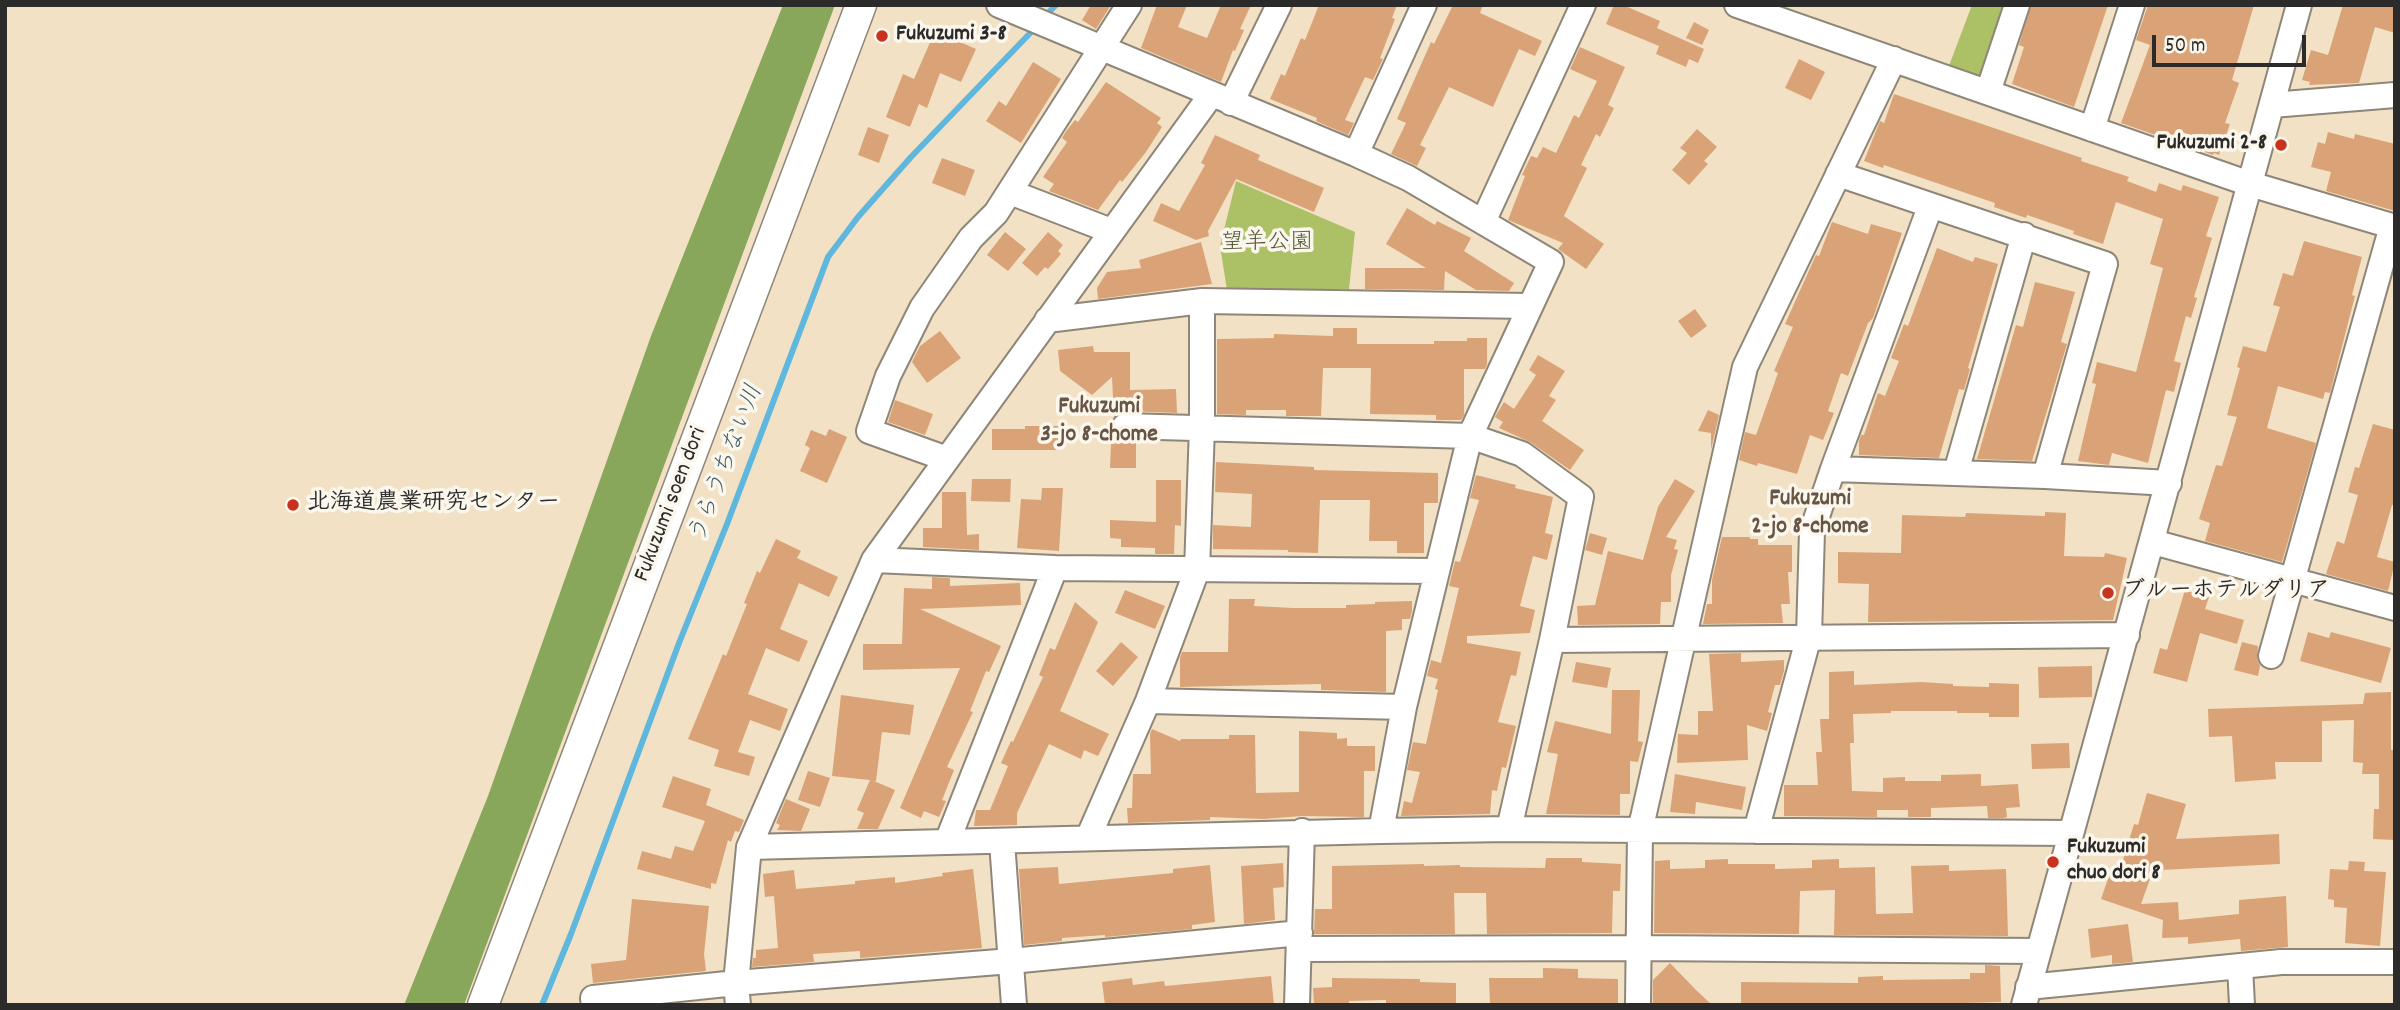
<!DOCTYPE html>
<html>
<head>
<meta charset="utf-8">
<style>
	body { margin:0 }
	#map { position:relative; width:2400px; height:1010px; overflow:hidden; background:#f2e1c4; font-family:Dekko,sans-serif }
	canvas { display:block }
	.frame { position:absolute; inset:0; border:7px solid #2b2b2b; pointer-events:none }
	.scale { position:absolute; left:2152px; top:35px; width:154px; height:32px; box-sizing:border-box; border:4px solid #2b2b2b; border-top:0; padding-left:9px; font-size:21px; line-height:24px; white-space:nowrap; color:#2b2b2b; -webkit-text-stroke:5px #fbf7ec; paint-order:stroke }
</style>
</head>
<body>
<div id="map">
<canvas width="2400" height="1010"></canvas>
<div class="frame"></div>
<div class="scale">50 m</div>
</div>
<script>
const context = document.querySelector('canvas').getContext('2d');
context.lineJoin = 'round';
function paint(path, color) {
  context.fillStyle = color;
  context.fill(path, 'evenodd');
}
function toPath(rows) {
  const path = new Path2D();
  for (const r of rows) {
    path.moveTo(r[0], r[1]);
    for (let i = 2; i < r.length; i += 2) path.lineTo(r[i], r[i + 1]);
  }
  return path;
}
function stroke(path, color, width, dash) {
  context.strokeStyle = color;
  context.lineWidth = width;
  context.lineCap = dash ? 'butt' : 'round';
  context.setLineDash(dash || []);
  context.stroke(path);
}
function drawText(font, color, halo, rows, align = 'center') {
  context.font = font + ' Dekko,"Klee One",sans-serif';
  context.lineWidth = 7;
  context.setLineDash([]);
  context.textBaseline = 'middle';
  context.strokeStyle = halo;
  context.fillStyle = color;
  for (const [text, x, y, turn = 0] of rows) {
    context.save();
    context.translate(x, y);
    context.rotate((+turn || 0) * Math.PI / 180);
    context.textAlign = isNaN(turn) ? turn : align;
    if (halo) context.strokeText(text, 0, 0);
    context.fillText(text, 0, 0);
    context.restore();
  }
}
paint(toPath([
	[1972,5,2012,5,1983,87,1947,71],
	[1236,181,1355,232,1349,289,1227,290,1220,246]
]), '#acc165');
paint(toPath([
	[783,5,835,5,464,1005,404,1005,488,796,651,336]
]), '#89a75a');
stroke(toPath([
	[1045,16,1056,5],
	[542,1005,571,934,679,643,727,524,828,257,858,217,911,157,1036,27]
]), '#60b7dd', 6);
paint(toPath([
	[1091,5,1111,5,1096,29,1082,20],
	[1157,5,1187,5,1178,27,1207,38,1221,5,1251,5,1240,29,1244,30,1235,51,1233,50,1221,82,1141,48],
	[1319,5,1397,5,1392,18,1395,19,1380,58,1383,59,1373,80,1365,77,1345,120,1354,123,1348,135,1316,121,1317,118,1270,99,1281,74,1285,76,1301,38,1305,40],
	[1453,5,1483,5,1480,13,1542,41,1535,56,1519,49,1493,107,1449,87,1420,145,1426,148,1417,166,1391,154,1406,123,1397,119,1431,42,1434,44],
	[1614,5,1623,5,1660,21,1657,28,1704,49,1698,63,1689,59,1686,67,1656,54,1659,46,1606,24],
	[2031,5,2108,5,2074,107,2012,84,2024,47,2019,45],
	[2148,5,2254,5,2232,80,2239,83,2225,123,2230,124,2219,155,2214,153,2213,155,2121,123,2150,45,2136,40],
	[2343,5,2395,5,2395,33,2375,27,2359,83,2309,85,2310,82,2302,80,2311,50,2328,55],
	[1694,22,1709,30,1702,45,1686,38],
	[935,31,976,49,961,82,940,73,927,108,919,104,910,127,886,117,903,74,914,79],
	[1580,47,1625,67,1608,105,1614,108,1600,137,1596,134,1581,165,1587,168,1564,216,1604,244,1586,269,1558,249,1563,243,1508,220,1525,176,1522,175,1531,156,1537,158,1543,147,1556,153,1574,115,1579,118,1597,81,1570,69],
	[1799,59,1825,72,1811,100,1785,88],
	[1033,62,1061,79,1021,143,986,121,999,101,1006,106],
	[1106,82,1161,118,1157,123,1162,127,1146,152,1122,182,1120,180,1098,210,1049,191,1054,184,1043,177,1067,142,1062,138,1067,130,1075,120,1078,122],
	[1894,94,2082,158,2081,161,2129,177,2127,181,2156,192,2159,183,2181,191,2183,185,2219,197,2206,236,2212,238,2194,297,2197,298,2191,318,2186,316,2174,361,2181,363,2174,392,2166,390,2148,463,2112,453,2109,465,2078,461,2096,384,2092,383,2097,362,2136,372,2163,268,2150,264,2163,219,2116,202,2103,244,2073,234,2074,231,2027,215,2026,218,1994,207,1995,203,1884,165,1883,168,1864,161,1880,121,1884,123],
	[868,127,889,135,879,163,858,155],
	[1697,129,1717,147,1704,161,1708,164,1689,185,1672,170,1687,153,1680,148],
	[2328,132,2354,139,2355,134,2395,144,2395,211,2326,191,2331,172,2311,167,2318,142,2325,144],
	[1215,135,1260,155,1258,160,1324,188,1314,212,1236,179,1208,231,1209,236,1196,240,1153,221,1161,203,1179,211,1205,165,1201,163],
	[942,158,975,170,965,196,932,183],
	[1407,208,1435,225,1437,221,1471,238,1464,251,1514,283,1509,291,1476,290,1445,271,1444,290,1365,289,1365,268,1426,268,1386,244],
	[1832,222,1868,234,1871,224,1902,233,1873,318,1868,323,1848,376,1841,373,1828,411,1834,413,1823,440,1810,435,1797,474,1758,463,1757,466,1739,460,1745,432,1756,435,1778,373,1774,371,1793,327,1785,324,1816,255,1819,256],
	[1005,232,1026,249,1008,271,987,255],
	[1048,232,1063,245,1058,251,1061,254,1048,269,1045,267,1037,276,1022,263],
	[2304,241,2362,257,2352,295,2355,296,2330,393,2325,392,2323,399,2278,386,2267,428,2316,443,2282,562,2205,541,2210,523,2199,519,2216,465,2222,466,2237,417,2227,415,2240,368,2237,367,2243,346,2266,352,2280,307,2273,305,2283,273,2293,276],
	[1201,242,1212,284,1098,299,1097,288,1107,272,1141,268,1139,260],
	[1937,248,1973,262,1975,257,1998,264,1968,368,1970,369,1964,390,1959,389,1939,458,1859,455,1859,441,1861,435,1864,435,1878,393,1885,396,1899,361,1891,358,1904,324,1908,326],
	[2035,282,2075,292,2061,342,2067,344,2032,461,1977,459,2016,325,2023,327],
	[1695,309,1707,326,1691,338,1678,321],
	[1333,328,1357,328,1357,344,1434,344,1434,341,1467,341,1467,338,1487,338,1487,364,1485,369,1464,369,1464,415,1461,420,1436,420,1436,415,1370,414,1371,368,1323,368,1321,416,1286,416,1286,410,1246,410,1246,415,1217,414,1217,339,1274,338,1274,334,1333,336],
	[940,331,961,358,927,383,912,362,920,346],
	[1093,346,1094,352,1130,352,1130,390,1176,389,1177,413,1125,411,1114,417,1112,377,1092,395,1060,371,1058,350],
	[1538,355,1565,371,1549,396,1556,400,1542,421,1584,450,1570,470,1530,442,1499,428,1503,422,1495,417,1504,402,1514,409,1536,375,1529,370],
	[895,400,933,414,925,435,888,422],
	[1708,410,1719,415,1711,450,1711,433,1698,431],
	[2373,424,2395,430,2395,505,2392,505,2377,557,2395,562,2388,591,2326,574,2337,541,2344,544,2358,495,2348,492,2355,467,2359,468],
	[1025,426,1060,426,1060,450,992,450,992,429,1025,429],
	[829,429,847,437,827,483,800,471,810,448,805,445,811,430,826,436],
	[1114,436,1124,441,1136,441,1136,468,1110,468,1111,444,1115,444],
	[1216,462,1314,467,1314,470,1438,473,1438,503,1424,503,1424,553,1397,553,1397,541,1369,541,1370,500,1320,500,1318,553,1288,552,1288,550,1213,549,1213,525,1251,527,1252,494,1215,492],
	[1476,475,1516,485,1515,488,1553,497,1545,533,1553,535,1547,560,1533,556,1520,606,1535,610,1530,633,1467,636,1467,643,1521,652,1516,676,1511,675,1498,722,1516,726,1506,768,1502,767,1497,791,1492,790,1490,814,1401,816,1404,801,1412,803,1420,772,1407,770,1413,742,1426,744,1438,690,1435,689,1438,679,1427,676,1431,660,1441,663,1459,588,1449,586,1455,561,1460,562,1479,500,1470,498],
	[972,479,1011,479,1010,502,971,501],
	[1675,479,1695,491,1666,537,1677,540,1674,549,1678,550,1671,575,1671,602,1661,602,1660,624,1578,625,1577,606,1595,605,1608,551,1643,560,1658,507],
	[1156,480,1181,480,1181,526,1175,525,1174,554,1155,554,1155,548,1121,547,1121,539,1110,538,1110,520,1156,522],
	[1042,488,1063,488,1059,551,1017,548,1021,499,1041,500],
	[942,492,966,492,967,535,979,534,979,550,923,547,923,528,942,528],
	[2045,512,2066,513,2064,556,2104,557,2105,553,2127,558,2113,620,1868,622,1869,584,1838,583,1838,552,1901,553,1902,515,1965,517,1966,513,2045,516],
	[1590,533,1607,538,1602,555,1585,550],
	[1722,537,1750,537,1750,539,1758,539,1758,545,1792,545,1792,572,1788,572,1790,604,1781,604,1783,623,1703,624,1707,604,1712,604,1712,580],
	[776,539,801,551,797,558,838,577,829,597,799,583,780,629,808,641,799,662,766,648,748,694,788,709,780,731,750,720,738,752,755,757,749,776,714,766,719,750,688,739,723,654,726,656,747,604,744,603,757,571,760,573],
	[932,577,950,578,950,586,1020,583,1021,605,920,609,1001,646,989,672,986,671,970,711,973,712,947,767,954,770,942,800,946,801,939,817,924,811,921,818,900,808,960,668,863,670,863,644,902,644,904,588,932,589],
	[1125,590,1165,606,1155,629,1115,613],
	[2185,590,2209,597,2205,609,2244,620,2237,644,2200,633,2187,682,2153,673,2160,648,2167,650],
	[1229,599,1255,599,1254,606,1293,608,1346,608,1346,605,1375,604,1375,602,1412,601,1412,611,1410,619,1402,619,1402,630,1386,631,1386,692,1321,690,1321,684,1180,687,1180,658,1182,652,1228,652],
	[1075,602,1098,622,1060,711,1109,734,1098,756,1084,750,1081,759,1049,744,1017,813,1017,825,974,826,976,810,990,810,1008,766,1001,763,1011,741,1013,742,1043,677,1039,675,1050,648,1055,650],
	[2308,632,2329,638,2331,632,2391,648,2381,683,2300,661],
	[1121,642,1138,657,1113,686,1096,671],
	[2242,642,2258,646,2257,659,2260,666,2258,676,2234,670],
	[1741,653,1741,662,1784,660,1784,671,1780,685,1775,685,1768,712,1772,713,1767,731,1747,725,1748,760,1677,763,1678,734,1698,735,1698,711,1713,711,1709,654],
	[1576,662,1611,668,1607,688,1572,682],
	[2092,666,2092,697,2039,698,2038,667],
	[1854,671,1854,685,1921,682,1953,684,1953,686,1989,687,1989,683,2019,684,2019,717,1989,717,1989,713,1957,713,1957,711,1891,711,1891,713,1853,714,1854,743,1850,743,1852,791,1883,792,1883,778,1905,777,1905,781,1941,781,1941,775,1981,774,1981,786,2018,784,2020,807,2006,808,2007,817,2003,818,1988,818,1987,806,1931,808,1931,817,1908,817,1908,810,1877,810,1877,817,1784,816,1784,785,1818,785,1816,752,1822,752,1820,719,1829,719,1829,672],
	[1612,690,1640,690,1638,741,1643,742,1638,762,1630,761,1630,794,1620,794,1620,815,1546,814,1558,754,1547,752,1555,721,1611,734],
	[2391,692,2391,750,2395,750,2395,840,2373,839,2374,809,2379,809,2379,774,2362,774,2363,763,2353,762,2354,720,2322,721,2322,762,2275,762,2276,779,2235,782,2232,736,2209,737,2208,709,2363,704,2365,693],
	[841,695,914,705,910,735,882,732,876,781,874,781,895,790,878,829,857,829,864,813,857,810,870,780,832,776],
	[1152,729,1180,741,1181,739,1229,739,1229,735,1255,735,1256,793,1299,792,1299,731,1337,733,1337,739,1347,738,1347,746,1375,746,1375,771,1364,771,1364,817,1302,816,1263,819,1210,817,1210,820,1128,823,1127,808,1132,808,1133,774,1151,774,1150,734],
	[2069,743,2070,768,2032,769,2031,744],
	[808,771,830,778,820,807,798,800],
	[1675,774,1746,787,1742,810,1696,802,1695,814,1670,812],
	[673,776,711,789,706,805,744,820,739,832,735,831,731,842,728,840,716,884,711,883,711,889,637,869,642,851,671,859,675,846,693,851,705,821,662,807],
	[2147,793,2186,804,2176,839,2279,834,2280,864,2161,870,2154,868,2141,904,2178,902,2179,920,2239,914,2239,900,2286,896,2288,947,2241,951,2240,939,2188,944,2188,937,2162,938,2163,920,2101,899,2111,870,2119,873,2134,824,2138,825],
	[786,799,810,809,801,831,777,830,780,825,776,823],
	[1546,858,1582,858,1582,862,1621,864,1620,891,1613,891,1612,933,1487,934,1486,893,1454,893,1455,934,1314,934,1315,909,1332,909,1332,866,1424,864,1424,866,1460,865,1460,867,1545,868],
	[1728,859,1728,864,1775,864,1775,869,1812,868,1812,860,1839,859,1839,868,1875,867,1876,914,1913,913,1911,866,1949,865,1949,871,2006,869,2008,936,1834,935,1835,890,1800,891,1799,934,1654,933,1655,861,1670,860,1670,869,1705,868,1705,860],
	[2349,861,2365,862,2364,871,2386,872,2380,946,2345,943,2347,908,2334,907,2334,900,2328,899,2330,869,2348,870],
	[1283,863,1284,887,1273,888,1275,920,1244,924,1241,866],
	[1210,865,1215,922,1192,925,1192,929,1105,937,1105,935,1062,938,1062,941,1024,945,1019,869,1058,867,1059,884,1173,873,1173,869],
	[973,869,982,948,860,958,860,951,813,954,814,962,752,967,753,958,756,958,756,950,778,948,774,896,765,897,763,874,794,870,796,889,855,884,855,881,895,877,895,883,943,876,942,873],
	[632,899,709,906,704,954,706,971,593,983,591,964,626,960],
	[2128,924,2133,962,2112,964,2112,955,2091,958,2088,929],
	[1670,963,1695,989,1712,1005,1653,1005,1653,980],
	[1985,965,2000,966,2001,1002,1964,1003,1964,1005,1741,1005,1741,982,1858,983,1858,977,1883,976,1883,980,1970,979,1970,973,1985,973],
	[1543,968,1578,969,1578,978,1618,979,1618,1005,1490,1004,1489,978,1543,978],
	[1271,976,1274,1005,1105,1005,1102,982,1132,978,1133,985,1164,981,1165,986],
	[1332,978,1420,979,1420,982,1456,983,1456,1005,1386,1005,1386,1000,1349,1001,1349,1005,1314,1005,1313,988,1332,987]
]), '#d9a377');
const minor = toPath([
	[999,5,1356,154,1408,178,1551,262,1470,436,1404,707,1381,831,749,847,874,560,1211,95],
	[1737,5,2250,184,2395,227],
	[1988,92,2017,5],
	[1231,103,1279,5],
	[2272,105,2395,95],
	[2092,129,2132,5],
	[1356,154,1424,5],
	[1838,174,2105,264,2045,476,2169,483],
	[1010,192,1111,231],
	[1483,222,1583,5],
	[1047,320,1202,301,1530,306],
	[1125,426,1470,436,1522,454,1581,497,1552,640,1509,829],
	[947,459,869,431,888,376,922,308,971,238,996,213,1129,5],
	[1833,469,1930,207],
	[1956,472,2024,235],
	[2153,542,2395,608],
	[874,560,1055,568,1436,571],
	[1552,640,2127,635],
	[2271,656,2392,226],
	[1148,701,1404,707],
	[1381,831,1509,829,2071,833],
	[1756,831,1809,636,1812,531,1833,469,2045,476],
	[1088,838,1148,701,1197,570,1202,427,1202,301],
	[947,842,1055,568],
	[1002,842,1014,1005],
	[1299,949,1638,948,2038,951],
	[2240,966,2242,1005],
	[2028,987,2281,962,2395,962],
	[594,1005,593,998,736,983,1011,961,1300,933],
	[738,1005,736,983,749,847],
	[1297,1005,1302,831],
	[1638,1005,1640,831,1745,367,1894,59],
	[2024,1005,2299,5]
]);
const major = toPath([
	[483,1005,861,5]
]);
stroke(minor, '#8e8678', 28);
stroke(major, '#8e8678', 33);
stroke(minor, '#fff', 24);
stroke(major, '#fff', 30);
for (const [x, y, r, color] of [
	[882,36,7,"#c8321e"],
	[2281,145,7,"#c8321e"],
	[293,505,7,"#c8321e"],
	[2108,593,7,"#c8321e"],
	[2053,862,7,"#c8321e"]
]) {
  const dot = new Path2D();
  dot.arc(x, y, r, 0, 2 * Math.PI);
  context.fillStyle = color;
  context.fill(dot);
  stroke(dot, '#fbf7ec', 2.5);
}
drawText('bold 23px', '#2b2b2b', '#fbf7ec', [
	["Fukuzumi 3-8",896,36],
	["Fukuzumi 2-8",2267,145,"right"],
	["北海道農業研究センター",307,505],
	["ブルーホテルダリア",2122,593],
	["Fukuzumi",2067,849],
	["chuo dori 8",2067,875]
], 'left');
drawText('23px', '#52583c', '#fbf7ec', [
	["望羊公園",1267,245]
]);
drawText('23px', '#2b2b2b', '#fbf7ec', [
	["Fukuzumi soen dori",672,505,-69]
]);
drawText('bold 24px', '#685546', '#fbf7ec', [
	["Fukuzumi",1099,409],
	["3-jo 8-chome",1099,437],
	["Fukuzumi",1810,501],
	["2-jo 8-chome",1810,529]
]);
drawText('italic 24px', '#3e5c69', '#fbf7ec', [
	["うらうちない川",728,465,-69]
]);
</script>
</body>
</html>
